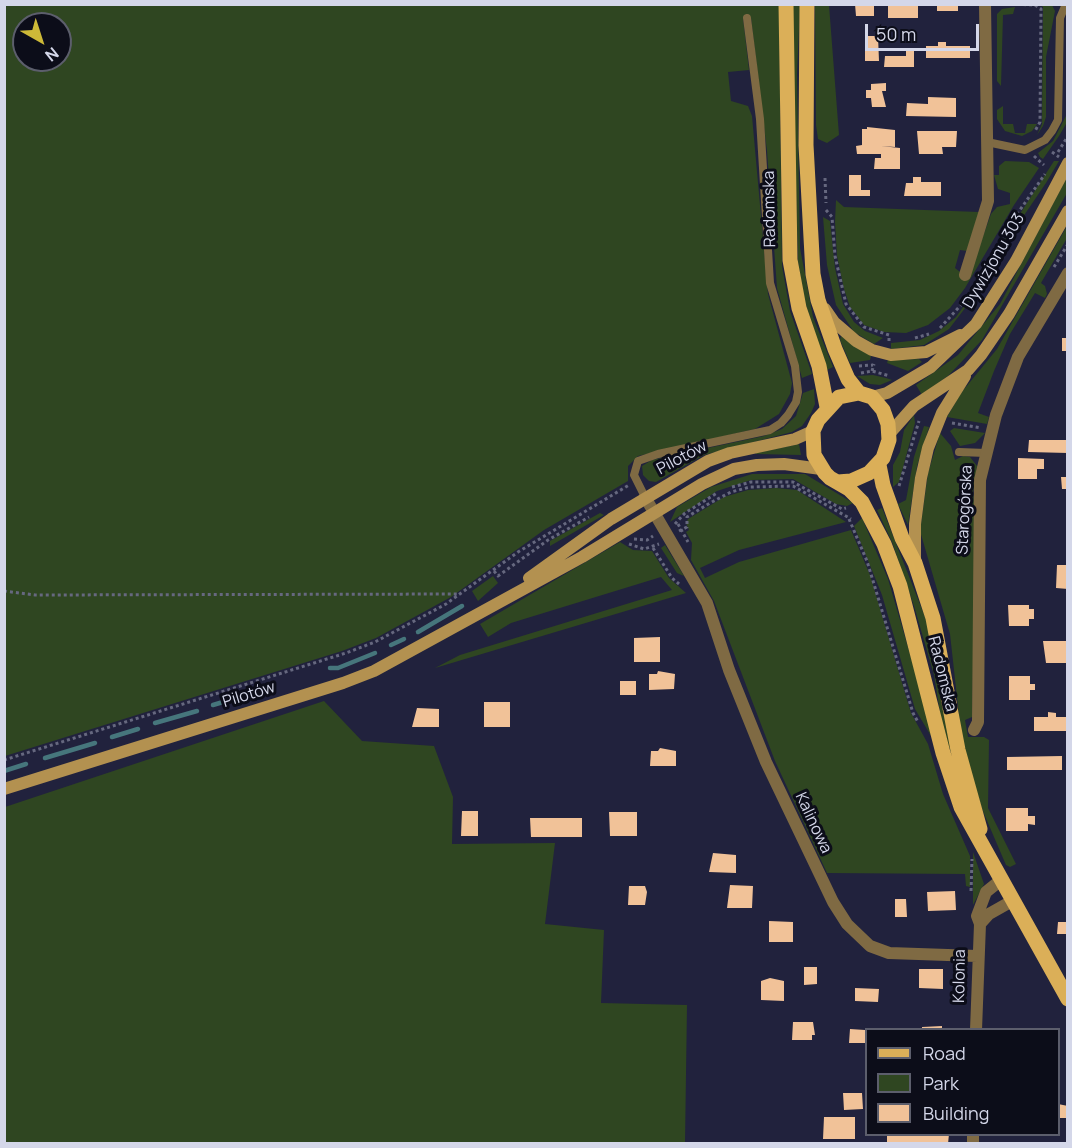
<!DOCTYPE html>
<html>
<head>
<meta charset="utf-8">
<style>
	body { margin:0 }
	#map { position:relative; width:1072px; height:1148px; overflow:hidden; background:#21223d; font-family:Manrope,sans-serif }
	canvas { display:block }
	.frame { position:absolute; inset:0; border:6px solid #d4d7e9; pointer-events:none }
	.legend { position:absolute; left:865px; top:1028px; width:195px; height:108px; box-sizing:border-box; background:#0c0d19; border:2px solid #5c5e6c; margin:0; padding:8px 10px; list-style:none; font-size:18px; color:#d4d7e9 }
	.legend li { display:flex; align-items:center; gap:12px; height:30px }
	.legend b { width:30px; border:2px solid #5c5e6c }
	.north { position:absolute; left:12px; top:12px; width:60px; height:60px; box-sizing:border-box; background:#0c0d19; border:2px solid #5c5e6c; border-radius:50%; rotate:141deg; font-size:16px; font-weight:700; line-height:24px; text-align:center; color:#d4d7e9 }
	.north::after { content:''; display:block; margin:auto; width:21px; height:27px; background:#cdb938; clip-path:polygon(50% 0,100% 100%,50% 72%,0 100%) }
	.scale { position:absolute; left:865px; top:24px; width:114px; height:27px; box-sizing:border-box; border:3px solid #d4d7e9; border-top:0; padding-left:8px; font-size:18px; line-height:21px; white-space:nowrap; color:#d4d7e9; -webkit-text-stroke:4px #0c0d19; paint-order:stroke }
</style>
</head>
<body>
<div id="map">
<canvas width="1072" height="1148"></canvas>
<div class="frame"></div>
<ul class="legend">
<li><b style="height:8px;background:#dbaf58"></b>Road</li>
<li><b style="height:16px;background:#2f4621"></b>Park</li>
<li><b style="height:16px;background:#f1c298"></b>Building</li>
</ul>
<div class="north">N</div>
<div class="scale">50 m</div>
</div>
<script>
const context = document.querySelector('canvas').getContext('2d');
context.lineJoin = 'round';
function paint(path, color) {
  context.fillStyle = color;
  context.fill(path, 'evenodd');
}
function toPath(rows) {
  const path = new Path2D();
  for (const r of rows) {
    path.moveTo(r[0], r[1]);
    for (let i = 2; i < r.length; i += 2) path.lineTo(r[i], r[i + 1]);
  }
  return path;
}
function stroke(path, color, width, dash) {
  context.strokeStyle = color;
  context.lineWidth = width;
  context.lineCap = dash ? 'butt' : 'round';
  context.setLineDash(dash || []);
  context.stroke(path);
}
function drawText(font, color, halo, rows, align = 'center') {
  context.font = font + ' Manrope,sans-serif';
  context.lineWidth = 6;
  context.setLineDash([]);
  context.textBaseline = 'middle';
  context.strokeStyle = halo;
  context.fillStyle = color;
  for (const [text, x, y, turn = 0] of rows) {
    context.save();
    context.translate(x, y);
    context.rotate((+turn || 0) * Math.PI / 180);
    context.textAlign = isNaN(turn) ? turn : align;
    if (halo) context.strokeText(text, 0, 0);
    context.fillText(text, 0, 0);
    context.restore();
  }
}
paint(toPath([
	[4,5,779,5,782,266,790,311,812,374,802,378,777,288,767,151,751,18,743,18,749,70,728,72,731,101,748,106,752,116,768,294,792,383,790,394,779,414,755,429,638,456,628,466,628,481,544,530,451,597,376,638,342,651,5,756],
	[24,24,60,24,60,60,24,60],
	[791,5,800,5,797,74,800,248,813,317,833,367,827,370,804,299,798,262],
	[815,5,829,5,839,135,827,143,818,139,816,125],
	[1040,5,1052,5,1055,11,1046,57,1046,117,1043,126,1037,135,1042,124,1043,7],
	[1015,7,1013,14,1003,15,1001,86,997,81,997,14,1002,9],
	[1003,106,1003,124,1013,124,1015,133,1025,133,1027,124,1037,124,1032,131,1022,136,1005,131,997,119,997,110],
	[1067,114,1066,124,1059,136,1043,159,1040,157,1038,153,1053,141],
	[1005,161,1029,162,1039,168,1014,205,965,288,950,308,928,325,906,333,884,332,864,325,850,307,844,289,837,256,835,222,836,200,844,207,979,212,967,251,960,250,955,268,968,278,991,214,997,207,1010,204,1010,193,998,189,994,175,999,175,999,166],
	[1054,161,1059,161,1046,183,1012,233,979,290,949,329,924,345,891,349,891,343,920,340,939,331,956,317,976,289,1016,220],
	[1067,177,1067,193,982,340,949,375,922,395,916,385,958,355,1000,304],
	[823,217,830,221,835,268,843,304,854,322,865,331,883,338,874,344,854,332,836,305,827,265],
	[1067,226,1067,238,1041,283,1045,286,1047,294,1045,298,1035,293,1010,334,994,371,978,413,989,417,987,424,947,417,961,393,997,349],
	[841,336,871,356,870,360,850,363,840,340],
	[919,359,922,362,908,371,887,363,888,360],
	[873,375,886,378,892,380,880,385,870,384,857,376],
	[814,389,815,404,811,413,802,426,792,432,704,455,656,482,649,481,643,475,642,466,652,460,764,436,782,429,796,416,803,393],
	[914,415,915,423,899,482,893,487,893,465,900,452,904,430],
	[924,426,929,427,917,466,908,525,898,504,906,500,914,457],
	[954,428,985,433,975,443,960,446,950,431],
	[940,433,951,446,955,460,963,456,970,457,977,466,973,492,976,523,972,717,965,720,968,737,984,737,989,740,988,808,1016,864,1010,867,1006,865,982,809,962,742,950,634,920,531,928,473],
	[799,444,801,455,756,454,756,453],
	[752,474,805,474,853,503,847,506,836,504,793,479,751,480,717,491,670,522,677,507,711,487],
	[776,488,797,490,846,522,739,550,700,568,705,578,739,562,851,530,870,575,911,713,928,744,943,794,970,856,970,887,966,886,965,874,827,873,775,761,714,601,691,560,692,543,686,532,689,530,686,523,688,519,724,497,748,490],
	[882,508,927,622,959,775,943,731,934,675,914,606,892,542,877,510],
	[600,513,604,515,550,546,550,541],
	[862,518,888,579,927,712,931,736,915,709,882,595,854,526],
	[620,542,633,550,652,551,669,578,686,593,435,668,460,655,672,590,661,577,511,623,488,637,480,624],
	[665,545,684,576,677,573,661,548],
	[493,576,498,583,478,601,472,591],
	[324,701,362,741,434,746,453,797,452,844,555,843,545,924,604,930,601,1003,687,1005,685,1143,5,1143,5,807],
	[973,852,984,884,973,905]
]), '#2f4621');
stroke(toPath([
	[418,632,462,606],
	[391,645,404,639],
	[330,668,338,668,375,653],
	[213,705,223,702],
	[155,723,197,711],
	[112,737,138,729],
	[45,758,95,743],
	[4,771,26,764]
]), '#46767c', 4.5);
paint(toPath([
	[855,4,874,4,874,16,856,16],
	[937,4,958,4,958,11,937,11],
	[888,6,918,6,918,18,888,18],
	[865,36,878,36,879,61,865,61],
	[938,42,946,42,946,46,970,46,970,58,926,58,926,46,938,46],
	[906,51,914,51,914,67,884,67,885,56,906,56],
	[886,83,886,91,882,91,886,107,872,107,871,98,866,98,866,90,871,90,871,84],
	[928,97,956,98,956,117,906,116,907,103,928,104],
	[867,127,895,130,895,147,881,146,900,148,900,169,874,169,875,158,881,158,881,154,857,154,856,146,862,145,862,129,867,129],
	[917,131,957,131,956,147,942,147,943,154,919,154],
	[849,175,861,175,861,190,870,190,870,196,849,196],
	[913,177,921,177,921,182,941,182,941,196,904,196,906,183,913,183],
	[1062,338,1068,338,1068,351,1062,351],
	[1029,440,1068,440,1068,453,1028,452],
	[1018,458,1044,459,1044,469,1037,469,1037,479,1018,479],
	[1061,477,1068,477,1068,489,1062,489],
	[1057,565,1068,565,1068,589,1056,588],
	[1008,605,1029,605,1029,609,1034,609,1034,619,1029,619,1029,626,1009,626],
	[660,637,660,662,634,662,634,638],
	[1043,641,1068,641,1068,663,1046,663],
	[658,671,675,674,674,689,649,690,649,674,657,674],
	[1009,676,1030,676,1030,684,1035,684,1035,690,1030,690,1030,700,1009,700],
	[620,681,636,681,636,695,620,695],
	[484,702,510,702,510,727,484,727],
	[417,708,439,709,439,727,412,727],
	[1048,712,1056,713,1056,717,1068,717,1067,731,1034,731,1034,717,1048,717],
	[660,748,676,751,676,766,650,766,651,751,658,751],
	[1062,756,1062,770,1007,770,1007,757],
	[1006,808,1028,808,1028,816,1035,816,1035,825,1028,824,1028,831,1006,831],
	[462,811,478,811,478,836,461,836],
	[609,812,637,812,637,836,610,836],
	[530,818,582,818,582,837,531,837],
	[713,853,736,855,736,873,709,872],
	[730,885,753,886,752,908,727,908],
	[629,886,645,886,647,892,645,905,628,905],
	[955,891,956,910,928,911,927,892],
	[895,899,906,899,907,917,895,917],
	[769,921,793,922,793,942,769,942],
	[1058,922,1068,922,1068,934,1057,934],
	[804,967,817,967,817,984,804,985],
	[919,969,943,969,943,989,919,988],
	[770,978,784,981,784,1001,761,1000,761,981],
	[855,988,879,989,878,1002,855,1001],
	[793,1022,813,1022,815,1035,812,1035,812,1040,792,1040],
	[942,1026,942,1030,922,1030,922,1027],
	[850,1029,865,1030,865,1043,849,1043],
	[843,1093,862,1093,863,1109,844,1110],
	[1058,1104,1068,1106,1068,1118,1058,1118],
	[824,1117,855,1117,855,1139,823,1139],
	[949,1134,948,1144,887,1144,887,1135]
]), '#f1c298');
stroke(toPath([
	[1005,4,1035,5,1041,9,1040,122,1035,131],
	[1052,152,1059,157],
	[1058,152,1068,136],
	[1034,156,1044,165],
	[825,178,826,203],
	[826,210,832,217,835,256,846,304,864,327,889,335,889,341],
	[1054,267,1068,244],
	[940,328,971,294,1013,220,1045,174],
	[915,338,929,334],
	[859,366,873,365],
	[872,371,874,364],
	[861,373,872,371,890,376],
	[952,423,981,428],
	[899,486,919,421],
	[732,487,751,482,793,482,842,509,846,508],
	[849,519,867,561,913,713,918,722],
	[675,524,685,513,717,493],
	[678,524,688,542],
	[679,531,687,527,687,517,710,503,731,492,750,487,793,486,851,519],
	[634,539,647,540,653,536],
	[629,544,644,549,659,544],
	[653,548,672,578,679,584],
	[494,571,498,576,548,540,589,517],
	[4,591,35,595,459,594],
	[4,760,346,653,375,642,446,604,518,552,629,485],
	[971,891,972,859]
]), '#66687f', 3, [3, 3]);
stroke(toPath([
	[987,142,1025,150,1045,140,1052,131,1058,120,1060,18,1066,4],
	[959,452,986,453],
	[645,497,634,475,638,461,658,454,770,430,781,423,788,415,796,402,798,392,795,366,770,283,760,119,747,18]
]), '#7f6a43', 8);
stroke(toPath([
	[965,275,988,201,985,4],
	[645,497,707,603,729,670,766,762,833,902,847,924,870,946,889,953,977,956],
	[974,730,978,722,980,480,996,415,1018,357,1068,273],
	[980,924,989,914,1012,901],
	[976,1030,980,924,977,916,986,892,1001,880],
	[973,1144,973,1134]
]), '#7f6a43', 12);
stroke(toPath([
	[825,309,834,322,856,341,872,350,891,355,926,352,960,335],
	[872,397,887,393,931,367,976,324,1016,261,1068,163],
	[890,433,914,406,968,370,981,355,1009,314,1068,211],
	[915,561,915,524,921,478,928,448,942,413,965,376],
	[529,578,611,519,708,461,730,453,795,439,813,431],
	[4,789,343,683,374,671,582,557,702,484,734,469,757,465,784,464,821,469]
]), '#b39150', 12);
stroke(toPath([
	[786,4,790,260,799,308,819,366,827,407],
	[807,4,806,145,813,274,818,300,835,349,848,379,859,393],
	[879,465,883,485,902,538,915,563,933,618,958,750,980,829],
	[838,482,851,481,869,473,883,458,889,440,888,424,883,410,872,397,859,393,839,397,818,420,813,431,814,455,825,473,830,478,849,489,862,502,884,544,900,586,943,753,961,807,1068,999]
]), '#dbaf58', 15);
drawText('16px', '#d4d7e9', '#0c0d19', [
	["Radomska",770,209,-91],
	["Dywizjonu 303",994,261,-60],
	["Pilotów",682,458,-28],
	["Starogórska",965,510,-87],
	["Radomska",942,674,76],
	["Pilotów",249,695,-17],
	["Kalinowa",813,823,65],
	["Kolonia",960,976,-89]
]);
</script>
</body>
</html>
